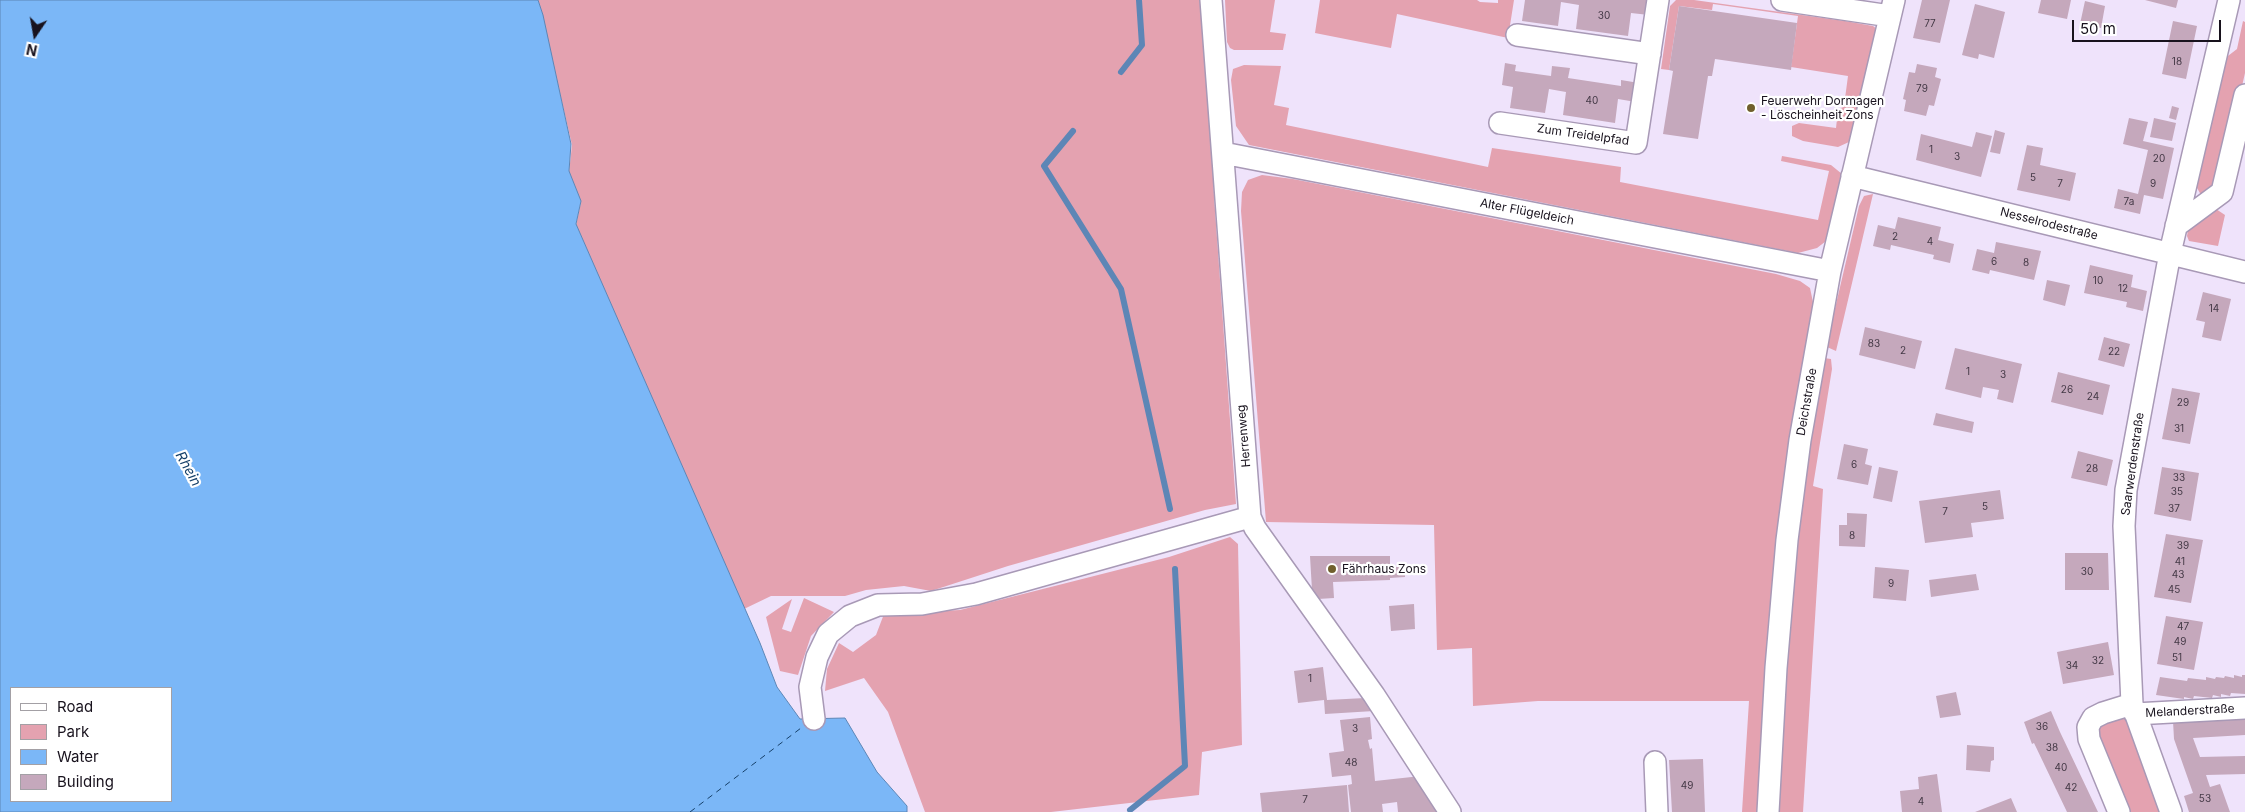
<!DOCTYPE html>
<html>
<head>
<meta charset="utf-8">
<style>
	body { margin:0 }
	#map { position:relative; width:2245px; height:812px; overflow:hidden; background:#efe3fb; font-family:Inter,sans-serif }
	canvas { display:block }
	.legend { position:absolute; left:10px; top:687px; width:162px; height:115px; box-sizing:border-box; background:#fff; border:1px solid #a3a0a5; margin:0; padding:6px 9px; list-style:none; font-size:15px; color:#18121d }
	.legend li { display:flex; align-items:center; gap:10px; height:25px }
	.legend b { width:25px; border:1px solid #a3a0a5 }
	.north { position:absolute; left:10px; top:10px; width:50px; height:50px; -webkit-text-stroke:4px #fff; paint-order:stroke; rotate:192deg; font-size:14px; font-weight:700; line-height:20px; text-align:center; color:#18121d }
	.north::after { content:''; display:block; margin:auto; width:18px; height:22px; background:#18121d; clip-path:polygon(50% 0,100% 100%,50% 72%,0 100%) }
	.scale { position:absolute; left:2072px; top:20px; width:149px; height:22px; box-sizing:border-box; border:2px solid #18121d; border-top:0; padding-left:6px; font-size:15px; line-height:18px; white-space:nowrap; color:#18121d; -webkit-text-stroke:4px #fff; paint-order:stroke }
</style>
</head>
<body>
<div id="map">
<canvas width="2245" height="812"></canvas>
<ul class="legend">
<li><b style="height:6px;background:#fff"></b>Road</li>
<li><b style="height:14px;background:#e4a2b0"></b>Park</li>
<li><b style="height:14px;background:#7bb7f7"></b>Water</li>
<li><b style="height:14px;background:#c5a8bc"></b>Building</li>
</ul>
<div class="north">N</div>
<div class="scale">50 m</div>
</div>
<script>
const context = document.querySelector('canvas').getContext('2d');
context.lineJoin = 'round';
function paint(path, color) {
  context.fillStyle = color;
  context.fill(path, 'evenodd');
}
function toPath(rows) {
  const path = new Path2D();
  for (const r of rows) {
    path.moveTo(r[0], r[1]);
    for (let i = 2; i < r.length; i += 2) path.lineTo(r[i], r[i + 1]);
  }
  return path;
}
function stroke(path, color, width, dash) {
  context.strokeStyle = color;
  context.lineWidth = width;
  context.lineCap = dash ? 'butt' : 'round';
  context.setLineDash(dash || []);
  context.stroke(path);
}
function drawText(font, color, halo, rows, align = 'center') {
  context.font = font + ' Inter,sans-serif';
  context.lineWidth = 4.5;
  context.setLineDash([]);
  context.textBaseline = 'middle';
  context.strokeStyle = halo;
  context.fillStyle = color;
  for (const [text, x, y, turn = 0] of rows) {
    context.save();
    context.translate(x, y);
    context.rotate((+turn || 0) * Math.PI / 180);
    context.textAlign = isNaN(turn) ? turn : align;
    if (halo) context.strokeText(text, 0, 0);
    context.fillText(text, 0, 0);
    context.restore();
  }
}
paint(toPath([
	[538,0,1200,0,1211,114,1214,196,1236,504,1205,510,1008,566,931,591,904,586,866,590,845,596,771,596,744,609,576,225,581,202,569,172,572,145],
	[1225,0,1275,0,1270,32,1286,34,1283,50,1234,50,1230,48,1227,42],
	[1320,0,1477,0,1480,2,1498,3,1498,0,1514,0,1508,38,1397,14,1391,48,1315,33],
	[1676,0,1694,0,1845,21,1873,26,1877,29,1854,134,1849,142,1838,147,1803,141,1792,136,1792,126,1799,123,1836,128,1838,110,1844,106,1848,76,1791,67,1798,16,1713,4,1712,10,1679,6,1669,70,1661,69,1670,6],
	[2243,21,2245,22,2245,73,2219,187,2201,195,2196,186,2224,59,2237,49],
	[1244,65,1281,66,1274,105,1289,108,1286,125,1488,167,1492,148,1621,167,1620,182,1818,220,1829,171,1781,161,1782,156,1831,165,1842,174,1842,179,1830,238,1817,248,1798,253,1249,145,1236,126,1231,80,1233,69],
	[1262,175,1293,179,1776,274,1800,281,1810,288,1814,307,1761,812,1742,812,1749,701,1538,701,1473,706,1472,648,1437,650,1434,525,1266,522,1241,211,1242,192,1248,180],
	[1873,194,1836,351,1827,347,1825,342,1831,317,1833,317,1859,206,1864,196],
	[2213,207,2225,215,2218,246,2189,241,2187,236,2189,224],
	[1824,358,1831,359,1832,369,1813,486,1823,489,1803,812,1776,812,1800,499],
	[1230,537,1238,544,1242,745,1202,752,1199,795,1051,812,925,812,888,712,864,678,825,691,827,669,839,643,853,652,876,635,884,614,960,610,1169,557],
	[804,598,834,612,811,636,798,675,780,671,766,617,792,599,782,629,791,632],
	[2125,716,2129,721,2161,812,2130,812,2096,734,2098,726]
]), '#e4a2b0');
const water = toPath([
	[0,0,538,0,543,15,571,144,569,171,581,201,576,224,760,643,777,687,800,719,845,718,877,772,907,806,907,812,0,812,0,0],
	[11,688,171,688,171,801,11,801,11,688]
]);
paint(water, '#7bb7f7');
stroke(water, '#5d86b6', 1);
stroke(toPath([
	[1121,72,1142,45,1139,0],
	[1073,131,1044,166,1121,289,1170,509],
	[1130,810,1185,766,1175,569]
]), '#5d86b6', 6);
stroke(toPath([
	[690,812,805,725]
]), '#164069', 1, [6, 5]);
paint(toPath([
	[1525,0,1651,0,1649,15,1631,13,1628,36,1576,29,1579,5,1561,2,1558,26,1522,21],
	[1922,0,1950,0,1940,43,1913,38],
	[2041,0,2071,0,2067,19,2038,13],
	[2145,0,2178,0,2176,8],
	[2085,1,2105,6,2101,28,2080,24],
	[1975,4,2005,12,1994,58,1979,54,1978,59,1962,55],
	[1679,6,1797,23,1791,70,1715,59,1712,76,1708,76,1698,139,1663,134,1673,71,1669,70],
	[2173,21,2197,26,2186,79,2162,74],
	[1505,63,1516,65,1515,71,1551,76,1552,66,1570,68,1568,78,1621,86,1621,80,1639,83,1636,102,1618,99,1615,123,1563,115,1566,92,1549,89,1545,113,1510,108,1513,87,1502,85],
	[1917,64,1937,68,1935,77,1941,79,1934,106,1929,105,1926,116,1904,111,1906,100,1903,99,1909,72,1915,73],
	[2172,106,2179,108,2176,120,2169,118],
	[2129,118,2148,122,2143,141,2174,148,2163,199,2144,195,2140,214,2114,208,2118,189,2138,194,2148,150,2123,144],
	[2154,118,2176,123,2172,141,2150,137],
	[1995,130,2005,133,2000,154,1990,152],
	[1976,132,1992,136,1981,177,1916,160,1921,134,1972,147],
	[2027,145,2043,148,2040,165,2076,173,2070,201,2017,190],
	[1898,217,1941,227,1938,240,1954,244,1950,263,1933,259,1934,255,1891,245,1890,250,1873,246,1878,225,1895,229],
	[1996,242,2041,251,2034,280,1990,270,1989,274,1972,270,1977,249,1994,253],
	[2090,265,2133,275,2131,287,2147,291,2143,311,2126,307,2127,302,2084,293],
	[2047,280,2070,285,2065,306,2043,300],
	[2203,292,2231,299,2221,341,2202,337,2205,322,2196,320],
	[1865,327,1922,341,1915,369,1859,355],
	[2104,337,2130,344,2124,367,2098,360],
	[1955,348,2022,364,2013,403,1997,399,1999,390,1983,387,1981,398,1945,389],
	[2058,372,2110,385,2103,415,2051,402],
	[2172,388,2200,393,2190,444,2162,439],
	[1936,413,1974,422,1972,433,1933,425],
	[1844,444,1868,449,1865,464,1872,466,1868,485,1837,479],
	[2078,451,2113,460,2107,486,2071,478],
	[1879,467,1898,471,1892,502,1873,498],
	[2162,467,2199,473,2191,521,2154,514],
	[2000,490,2004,519,1971,523,1973,537,1925,543,1919,501],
	[1847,513,1867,514,1865,547,1839,546,1839,525,1847,525],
	[2166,534,2203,540,2191,603,2154,597],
	[2065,553,2108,553,2109,590,2065,590],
	[1310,556,1390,556,1390,567,1405,567,1405,577,1390,578,1390,580,1333,582,1334,598,1318,599,1312,590],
	[1875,567,1909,570,1906,601,1873,598],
	[1976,574,1979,590,1931,597,1929,580],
	[1414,604,1415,629,1391,631,1389,606],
	[2166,616,2203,622,2194,670,2157,664],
	[2108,642,2114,675,2063,684,2057,652],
	[1323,667,1327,700,1365,698,1374,711,1325,714,1324,700,1298,703,1294,671],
	[2234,675,2242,677,2242,675,2245,675,2245,694,2231,693,2230,696,2221,694,2221,697,2213,695,2212,698,2194,696,2193,699,2184,697,2184,699,2156,695,2160,677,2187,681,2188,678,2206,680,2206,677,2215,679,2216,677,2224,678,2225,676,2234,678],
	[1956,692,1961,715,1940,718,1936,696],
	[2051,711,2060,732,2098,812,2067,812,2034,743,2032,744,2024,722],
	[1370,717,1372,739,1368,740,1370,749,1372,748,1375,781,1421,776,1442,812,1398,812,1397,802,1382,804,1383,812,1351,812,1348,785,1352,784,1351,775,1332,777,1329,753,1344,751,1340,720],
	[2245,717,2245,735,2193,738,2200,757,2245,756,2245,774,2206,775,2210,787,2220,784,2230,812,2189,812,2184,796,2193,793,2174,739,2173,721],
	[1967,745,1994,747,1994,760,1991,761,1990,772,1966,770],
	[1703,759,1705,812,1672,812,1669,760],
	[1937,774,1942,812,1902,812,1900,791,1919,789,1918,777],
	[1347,785,1349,812,1262,812,1260,793],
	[2011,798,2017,812,1975,812]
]), '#c5a8bc');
const minor = toPath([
	[1211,0,1250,517,1255,528,1374,695,1450,812],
	[1782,0,1890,16],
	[1517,35,1650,54],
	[1500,123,1636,143,1658,0],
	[1223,153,1830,271],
	[1852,176,2245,272],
	[2176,226,2222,192,2245,95],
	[2132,704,2171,812],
	[2135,714,2245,708],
	[814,719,810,687,817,657,828,634,850,616,878,605,922,604,976,594,1250,517],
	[1655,762,1657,812],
	[1768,812,1776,668,1787,540,1800,440,1830,271,1894,0],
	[2119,812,2089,739,2088,727,2093,718,2103,713,2132,704,2124,526,2126,490,2170,253,2229,0]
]);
stroke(minor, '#a899b6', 24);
stroke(minor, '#fff', 21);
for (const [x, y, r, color] of [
	[1751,108,5,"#705f2d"],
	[1332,569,5,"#705f2d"]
]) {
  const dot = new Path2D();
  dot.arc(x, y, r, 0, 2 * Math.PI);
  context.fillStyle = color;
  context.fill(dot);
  stroke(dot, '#fff', 2);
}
drawText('10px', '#433845', null, [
	["30",1604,16],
	["77",1930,24],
	["18",2177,62],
	["79",1922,89],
	["40",1592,101],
	["1",1931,150],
	["3",1957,157],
	["20",2159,159],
	["5",2033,178],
	["7",2060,184],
	["9",2153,184],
	["7a",2129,202],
	["2",1895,237],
	["4",1930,242],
	["6",1994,262],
	["8",2026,263],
	["10",2098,281],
	["12",2123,289],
	["14",2214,309],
	["83",1874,344],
	["2",1903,351],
	["22",2114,352],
	["1",1968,372],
	["3",2003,375],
	["26",2067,390],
	["24",2093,397],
	["29",2183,403],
	["31",2179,429],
	["6",1854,465],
	["28",2092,469],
	["33",2179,478],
	["35",2177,492],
	["5",1985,507],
	["37",2174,509],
	["7",1945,512],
	["8",1852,536],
	["39",2183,546],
	["41",2180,562],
	["30",2087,572],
	["43",2178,575],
	["9",1891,584],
	["45",2174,590],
	["47",2183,627],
	["49",2180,642],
	["51",2177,658],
	["32",2098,661],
	["34",2072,666],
	["1",1310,679],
	["36",2042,727],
	["3",1355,729],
	["38",2052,748],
	["48",1351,763],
	["40",2061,768],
	["49",1687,786],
	["42",2071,788],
	["53",2205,799],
	["7",1305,800],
	["4",1921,802]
]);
drawText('12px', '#18121d', '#fff', [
	["Feuerwehr Dormagen",1761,101],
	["- Löscheinheit Zons",1761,115],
	["Fährhaus Zons",1342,569]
], 'left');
drawText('12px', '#18121d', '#fff', [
	["Zum Treidelpfad",1583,135,8],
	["Alter Flügeldeich",1527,212,11],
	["Nesselrodestraße",2049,224,14],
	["Deichstraße",1807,402,-80],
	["Herrenweg",1244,436,-95],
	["Saarwerdenstraße",2133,464,-82],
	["Melanderstraße",2190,711,-3]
]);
drawText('italic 14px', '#164069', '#fff', [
	["Rhein",188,469,61]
]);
</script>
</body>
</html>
